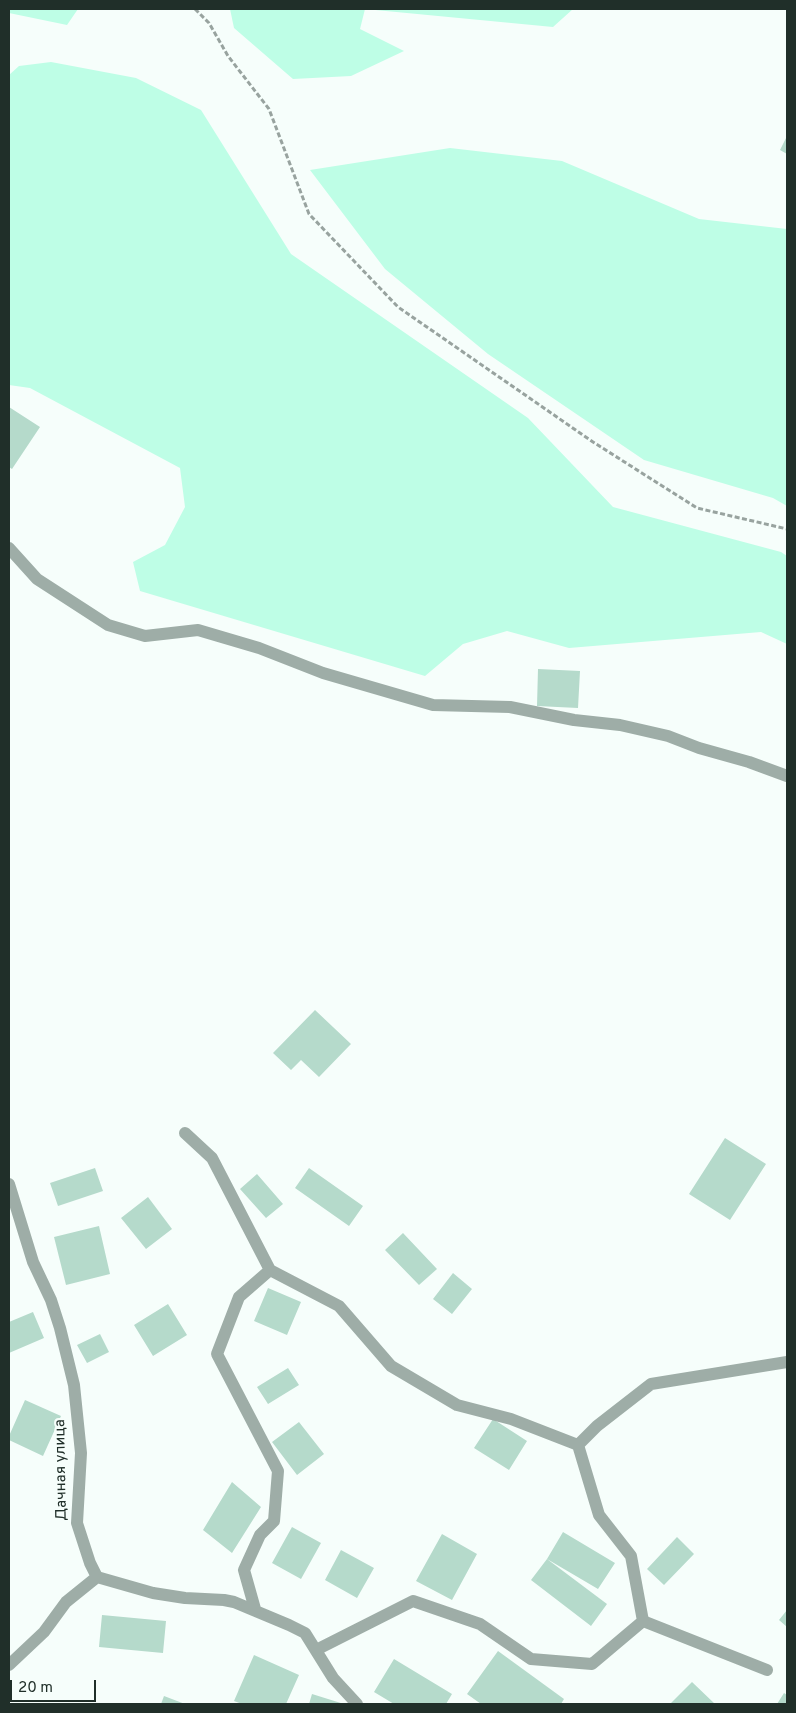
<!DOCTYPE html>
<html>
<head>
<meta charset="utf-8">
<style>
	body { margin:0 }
	#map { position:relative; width:796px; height:1713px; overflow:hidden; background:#f6fefb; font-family:Overpass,sans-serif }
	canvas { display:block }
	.frame { position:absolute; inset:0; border:10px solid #202f29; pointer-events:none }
	.scale { position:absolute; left:10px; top:1680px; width:86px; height:22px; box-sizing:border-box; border:2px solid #202f29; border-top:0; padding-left:6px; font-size:15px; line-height:18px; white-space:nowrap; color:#202f29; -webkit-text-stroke:4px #f6fefb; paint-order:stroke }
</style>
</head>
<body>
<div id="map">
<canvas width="796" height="1713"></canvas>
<div class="frame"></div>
<div class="scale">20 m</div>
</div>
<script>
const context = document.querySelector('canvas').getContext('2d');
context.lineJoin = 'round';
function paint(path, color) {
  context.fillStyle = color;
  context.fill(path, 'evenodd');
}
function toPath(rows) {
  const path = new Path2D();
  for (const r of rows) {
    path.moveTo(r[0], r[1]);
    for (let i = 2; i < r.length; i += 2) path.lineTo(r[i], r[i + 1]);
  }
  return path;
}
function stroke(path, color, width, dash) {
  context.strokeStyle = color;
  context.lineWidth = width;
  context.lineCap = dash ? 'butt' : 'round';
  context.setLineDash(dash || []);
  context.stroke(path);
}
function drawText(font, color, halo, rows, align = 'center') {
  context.font = font + ' Overpass,sans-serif';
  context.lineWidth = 4.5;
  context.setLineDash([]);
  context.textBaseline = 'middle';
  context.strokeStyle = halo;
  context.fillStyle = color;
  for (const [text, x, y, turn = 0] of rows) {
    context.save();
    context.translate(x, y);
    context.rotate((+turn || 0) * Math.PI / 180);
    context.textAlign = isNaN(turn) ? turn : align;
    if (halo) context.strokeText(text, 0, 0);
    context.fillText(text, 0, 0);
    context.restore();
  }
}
paint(toPath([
	[9,9,78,9,67,25,9,13],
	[230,9,573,9,553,27,365,9,360,29,404,51,351,76,293,79,234,28],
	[51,62,136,78,201,110,291,254,528,418,613,507,781,552,787,556,787,644,761,632,569,648,507,631,463,644,425,676,140,591,133,562,165,545,185,507,180,468,30,388,9,385,9,75,19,66],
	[450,148,562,161,699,219,787,229,787,506,773,498,644,460,488,354,385,269,310,170]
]), '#befee6');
paint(toPath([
	[787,136,787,154,780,150],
	[9,407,40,427,12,469,9,467],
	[538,669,580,671,578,708,537,706],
	[315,1010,351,1044,319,1077,301,1060,291,1070,273,1053],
	[725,1138,766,1164,730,1220,689,1194],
	[95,1168,103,1191,58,1206,50,1183],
	[309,1168,363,1206,349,1226,295,1188],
	[257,1174,283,1204,266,1218,240,1189],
	[148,1197,172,1229,146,1249,121,1218],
	[99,1226,110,1274,66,1285,54,1237],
	[403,1233,437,1269,419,1285,385,1250],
	[453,1273,472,1289,452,1314,433,1299],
	[268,1288,301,1302,287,1335,254,1321],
	[168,1304,187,1335,153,1356,134,1325],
	[33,1312,44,1338,9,1353,9,1322],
	[100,1334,109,1352,87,1363,77,1345],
	[288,1368,299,1385,268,1404,257,1387],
	[25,1400,61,1416,43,1456,9,1440,9,1436],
	[493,1419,527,1441,509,1470,474,1448],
	[299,1422,324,1454,297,1475,272,1442],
	[232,1482,261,1507,232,1553,203,1530],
	[292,1527,321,1543,301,1579,272,1563],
	[563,1532,615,1563,598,1589,547,1559,607,1604,591,1626,531,1580,547,1559],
	[442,1534,477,1554,452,1600,416,1581],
	[677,1537,694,1554,664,1585,647,1569],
	[341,1550,374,1568,357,1598,325,1580],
	[787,1610,787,1627,779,1620],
	[102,1615,166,1621,163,1653,99,1647],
	[498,1651,564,1699,561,1704,481,1704,467,1694],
	[254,1655,299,1675,286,1704,242,1704,234,1701],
	[394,1659,452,1694,446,1704,394,1704,374,1692],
	[692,1682,715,1704,670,1704],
	[784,1693,787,1695,787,1704,777,1704],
	[312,1694,344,1704,309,1704],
	[164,1696,185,1704,161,1704]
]), '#b5dacb');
stroke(toPath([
	[195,9,209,23,228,56,269,109,309,214,398,307,593,442,697,508,787,529]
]), '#98a39f', 3, [5, 2.5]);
stroke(toPath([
	[643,1621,767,1670]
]), '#9eada7', 12);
stroke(toPath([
	[9,548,37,579,108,625,145,636,198,630,259,648,323,673,433,705,510,707,574,720,620,725,668,736,699,748,749,762,787,776],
	[185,1133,212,1158,270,1270,239,1297,217,1354,278,1471,274,1521,260,1535,244,1570,255,1609],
	[9,1184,33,1262,51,1300,60,1328,74,1385,81,1453,77,1523,90,1563,97,1577,153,1593,185,1598,224,1600,234,1602,289,1625,305,1633,333,1678,357,1704],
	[270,1270,339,1306,391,1366,457,1405,511,1419,578,1445],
	[578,1445,597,1426,651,1384,787,1362],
	[316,1650,413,1601,480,1624,531,1659,592,1664,643,1621,631,1556,599,1515,578,1445],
	[9,1665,44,1632,66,1602,97,1577]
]), '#9eada7', 12);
drawText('15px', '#202f29', '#f6fefb', [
	["Дачная улица",62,1470,-91]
]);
</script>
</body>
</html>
